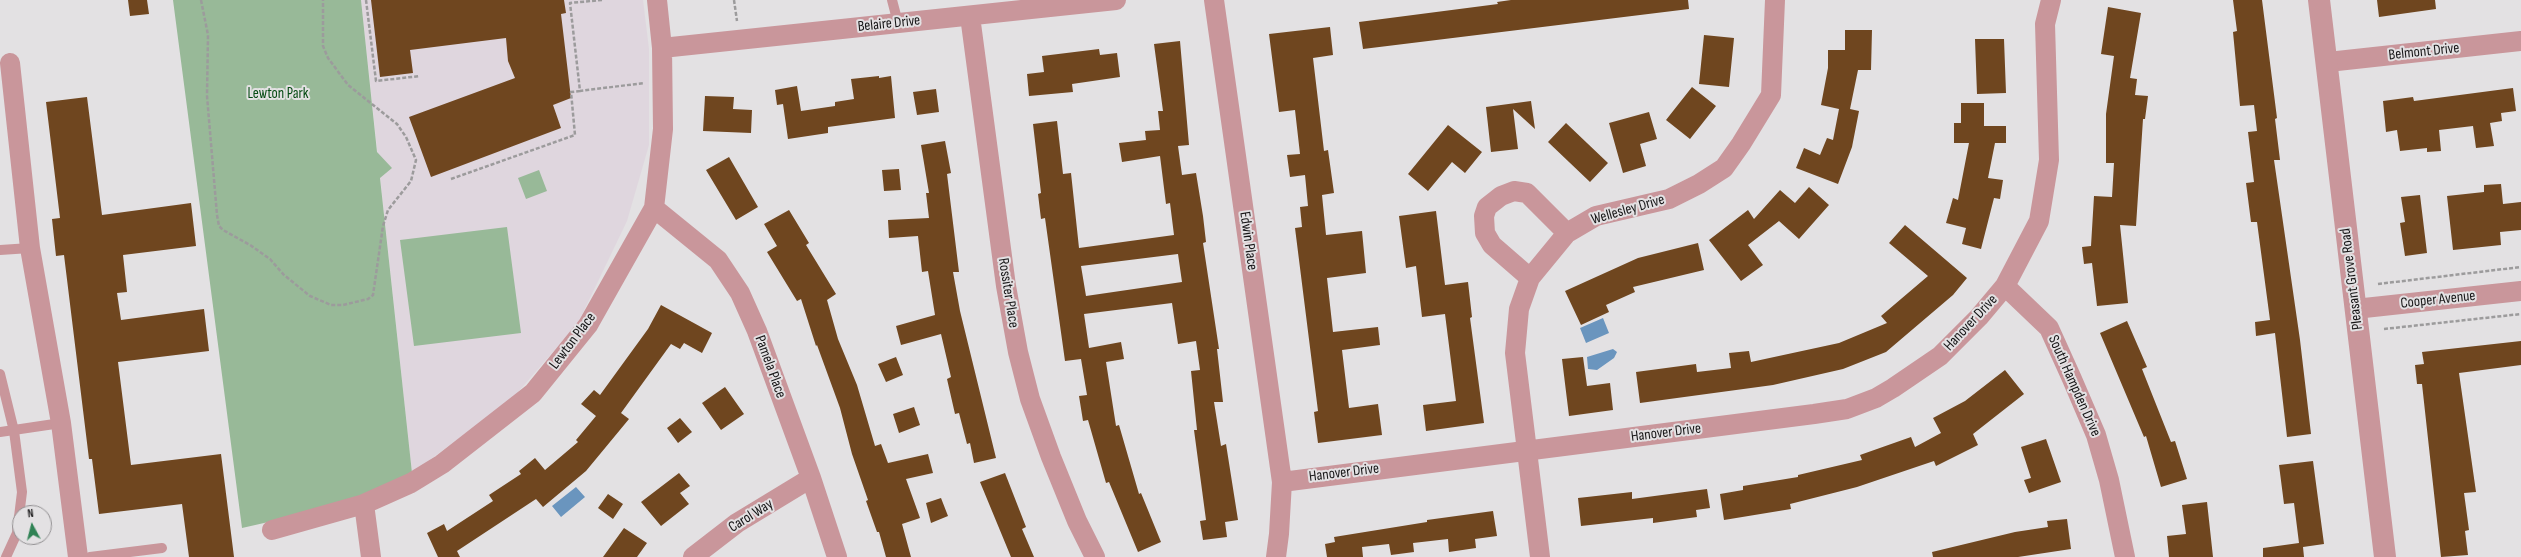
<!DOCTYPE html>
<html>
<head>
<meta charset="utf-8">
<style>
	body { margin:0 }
	#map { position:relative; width:2521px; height:557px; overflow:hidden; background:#e3e1e3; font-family:"Sofia Sans Condensed",sans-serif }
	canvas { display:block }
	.north { position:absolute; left:12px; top:505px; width:40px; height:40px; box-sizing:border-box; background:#e3e1e3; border:1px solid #918f91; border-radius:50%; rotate:353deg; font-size:11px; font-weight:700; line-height:16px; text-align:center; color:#161516 }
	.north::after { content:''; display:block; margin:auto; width:14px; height:18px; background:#2f8254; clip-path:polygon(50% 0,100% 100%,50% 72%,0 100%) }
</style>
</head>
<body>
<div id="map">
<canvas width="2521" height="557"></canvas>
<div class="north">N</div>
</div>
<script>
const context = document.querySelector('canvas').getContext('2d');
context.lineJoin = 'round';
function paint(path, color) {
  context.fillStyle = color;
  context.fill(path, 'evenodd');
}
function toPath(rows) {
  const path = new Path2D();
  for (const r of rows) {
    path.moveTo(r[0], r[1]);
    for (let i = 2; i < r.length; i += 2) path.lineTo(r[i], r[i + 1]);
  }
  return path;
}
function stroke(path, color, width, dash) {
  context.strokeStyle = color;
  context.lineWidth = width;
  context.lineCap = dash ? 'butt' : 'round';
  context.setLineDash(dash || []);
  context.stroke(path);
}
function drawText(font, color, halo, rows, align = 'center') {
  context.font = font + ' "Sofia Sans Condensed",sans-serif';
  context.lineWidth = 4;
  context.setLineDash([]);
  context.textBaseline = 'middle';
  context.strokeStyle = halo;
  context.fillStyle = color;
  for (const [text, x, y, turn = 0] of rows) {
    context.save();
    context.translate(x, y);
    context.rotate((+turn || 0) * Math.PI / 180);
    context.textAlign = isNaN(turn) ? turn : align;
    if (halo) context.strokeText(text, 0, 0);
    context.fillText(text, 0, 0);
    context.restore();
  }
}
paint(toPath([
	[361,0,643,0,649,49,649,145,627,221,578,323,512,399,412,473]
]), '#dfd6de');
paint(toPath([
	[173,0,361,0,377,152,392,168,380,178,412,473,365,495,308,513,242,528],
	[539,170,547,191,526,199,518,178],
	[507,227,521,333,414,346,400,240]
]), '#98b998');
paint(toPath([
	[1603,318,1609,333,1586,343,1580,328],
	[1613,349,1617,352,1614,358,1597,370,1588,369,1587,357],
	[576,487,585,497,561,517,552,506]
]), '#6a95be');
paint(toPath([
	[128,0,147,0,149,14,130,16],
	[371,0,564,0,566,13,561,14,571,98,553,105,561,128,431,177,409,117,515,78,508,61,506,38,410,50,413,73,380,77],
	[1511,0,1688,0,1689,9,1363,49,1359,22,1498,4,1497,2],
	[2233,0,2262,0,2277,118,2275,119,2280,160,2274,160,2300,340,2311,434,2287,437,2275,333,2256,336,2255,322,2270,320,2257,222,2251,222,2246,183,2254,182,2248,132,2257,131,2254,105,2240,106,2233,32,2237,31],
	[2377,0,2435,0,2436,9,2379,17],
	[2108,7,2141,13,2130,78,2137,79,2135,95,2148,96,2145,119,2143,119,2136,226,2120,225,2128,303,2097,306,2092,263,2084,264,2082,247,2091,246,2094,196,2112,197,2114,163,2106,163,2106,114,2114,56,2101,54],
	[1330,27,1333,55,1313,58,1324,151,1328,150,1334,193,1322,195,1326,235,1362,231,1366,273,1327,278,1333,332,1378,327,1380,345,1342,350,1349,408,1378,404,1382,435,1318,443,1314,412,1318,411,1295,228,1302,227,1300,207,1308,206,1305,175,1290,177,1287,155,1300,154,1295,110,1279,112,1269,34],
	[1845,30,1872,30,1871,70,1858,70,1850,109,1859,111,1852,147,1838,184,1796,168,1804,148,1820,155,1827,138,1833,140,1839,109,1821,105,1828,68,1828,50,1845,50],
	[1704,35,1734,38,1729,87,1699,84],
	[1975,39,2004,39,2006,93,1977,94],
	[1180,41,1189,145,1178,146,1182,175,1196,173,1203,216,1206,242,1203,243,1219,349,1217,349,1223,402,1214,402,1221,446,1226,444,1238,520,1225,522,1227,537,1203,540,1200,521,1206,520,1194,430,1197,430,1191,371,1200,370,1196,341,1178,344,1172,303,1084,314,1089,348,1121,342,1124,359,1106,362,1116,426,1119,425,1139,494,1141,493,1161,542,1138,552,1109,482,1106,483,1088,420,1083,421,1079,396,1087,395,1081,359,1065,361,1045,218,1041,219,1038,194,1041,193,1033,124,1057,121,1063,174,1071,173,1079,248,1174,235,1170,203,1166,204,1160,156,1122,162,1119,143,1146,140,1145,131,1160,130,1158,111,1163,111,1154,44],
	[1178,254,1182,282,1086,296,1081,266],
	[1099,49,1100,55,1117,53,1120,77,1072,84,1073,92,1029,96,1027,74,1044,72,1042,56],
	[879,76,879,78,891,76,895,118,828,127,828,133,788,139,783,104,777,105,775,90,797,86,801,111,835,106,835,102,854,99,851,79],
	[1692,87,1716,106,1690,139,1666,120],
	[2513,88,2516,111,2501,113,2502,121,2490,123,2494,146,2476,148,2473,126,2439,130,2441,151,2427,152,2427,148,2400,151,2397,130,2386,132,2383,101,2413,97,2414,101],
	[936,89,939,112,917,115,913,92],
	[705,96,734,97,733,109,752,110,751,133,703,131],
	[87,97,102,215,191,203,196,246,123,255,127,292,117,293,121,320,204,309,209,351,118,362,131,465,221,454,234,557,189,557,182,504,99,514,92,459,89,459,64,255,56,256,52,219,60,218,46,102],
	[1531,101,1535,129,1513,109,1518,149,1491,152,1486,107],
	[1961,103,1984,103,1984,126,2006,126,2006,143,1995,143,1988,178,2003,180,2000,199,1994,198,1981,249,1962,244,1966,228,1946,223,1953,198,1958,200,1969,143,1954,143,1954,123,1961,123],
	[1649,112,1657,139,1640,144,1646,166,1623,173,1609,123],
	[1566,123,1608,163,1590,182,1548,142],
	[1448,125,1482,152,1465,173,1452,162,1428,191,1408,174],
	[945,141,951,173,947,174,959,272,953,272,960,311,996,458,974,463,970,443,967,444,959,413,955,414,947,379,951,377,941,334,901,345,896,326,935,315,928,271,922,272,918,236,889,238,888,220,929,218,926,193,929,193,921,145],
	[729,157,758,207,736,220,706,170],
	[899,169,901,190,884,191,882,170],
	[2501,184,2503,204,2521,202,2521,230,2500,232,2501,245,2453,250,2447,196,2484,192,2484,185],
	[1809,187,1829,205,1799,239,1779,221,1748,245,1763,265,1741,281,1709,240,1748,210,1754,219,1780,190,1795,203],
	[2420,195,2427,253,2405,256,2400,223,2405,222,2401,197],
	[789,210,809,243,806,245,836,294,827,300,838,339,857,385,875,446,881,444,888,463,928,454,933,473,906,479,920,518,902,524,911,557,886,557,879,532,877,532,866,501,868,500,852,454,840,408,817,345,816,346,801,299,797,301,767,252,777,246,764,224],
	[1436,211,1445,285,1468,282,1472,317,1470,318,1484,423,1426,431,1423,405,1456,401,1445,314,1422,317,1416,266,1406,268,1399,216],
	[1905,225,1967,278,1953,295,1886,352,1843,369,1773,385,1640,403,1636,372,1696,364,1697,372,1731,368,1729,353,1749,351,1751,362,1839,343,1887,323,1881,316,1928,276,1889,243],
	[1698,243,1704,270,1633,287,1635,292,1606,305,1609,312,1581,325,1565,291,1638,258],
	[661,305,712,333,702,353,684,343,680,349,671,344,621,413,629,419,586,471,543,507,536,499,457,551,460,557,438,557,427,533,444,524,447,531,493,501,489,495,521,474,519,471,535,458,545,470,578,442,576,440,596,416,581,404,594,390,600,395,648,329],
	[2127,321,2147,367,2142,369,2171,442,2175,441,2187,479,2161,487,2146,436,2144,437,2100,333],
	[2521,341,2521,365,2459,373,2476,492,2464,493,2469,530,2465,531,2468,555,2441,557,2422,384,2417,384,2415,365,2424,364,2422,352],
	[896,357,903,375,886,382,878,364],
	[1583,357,1587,386,1610,383,1613,410,1569,416,1562,359],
	[2005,370,2024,394,1973,434,1978,445,1936,466,1934,461,1857,487,1790,504,1791,509,1724,520,1720,494,1743,490,1743,486,1798,477,1798,475,1862,460,1860,455,1911,437,1915,447,1941,433,1933,418,1965,401],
	[725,387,744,414,721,430,702,403],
	[914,407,920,425,899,433,893,414],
	[680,418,692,432,678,443,667,428],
	[2046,439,2061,482,2029,493,2024,480,2031,478,2021,447],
	[2313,461,2324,544,2303,547,2304,557,2263,557,2263,548,2299,543,2294,503,2284,504,2279,465],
	[679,473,690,486,680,493,689,504,661,526,641,502],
	[1005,473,1026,527,1022,529,1034,557,1011,557,980,482],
	[1707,489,1710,508,1696,510,1697,517,1653,523,1653,518,1581,526,1578,498,1632,492,1632,499],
	[608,494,623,504,613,519,598,508],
	[941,498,948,516,931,523,926,503],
	[2207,502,2213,557,2169,557,2167,536,2186,534,2182,505],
	[1493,511,1497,536,1475,539,1476,548,1449,552,1448,539,1413,543,1414,552,1391,555,1389,544,1362,547,1363,557,1327,557,1325,544,1335,542,1334,537,1427,522,1427,520],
	[2067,519,2071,549,2018,557,1933,557,1932,552,2015,532,2048,527,2047,521],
	[624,528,647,543,637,557,603,557]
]), '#6f461f');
stroke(toPath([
	[201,0,208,35,207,96,217,215,219,226,223,230,250,245,270,259,284,275,310,296,331,305,343,305,368,299,373,295,383,226,388,210,411,181,416,160,406,137,397,124,348,85,328,58,323,46,323,0],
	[366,0,376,81,420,76],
	[602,0,570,3,580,91,644,83],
	[734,0,737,21],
	[451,179,575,135,571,92,580,91],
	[2378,284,2521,267],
	[2384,329,2521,314]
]), '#9c9b9c', 2.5, [4, 2]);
stroke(toPath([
	[892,0,898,23],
	[0,250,30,248],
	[0,374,14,431,22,492,17,533,6,557],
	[0,432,61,423],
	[90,557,162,548]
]), '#c9969b', 10);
stroke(toPath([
	[1214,0,1282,482,1279,534,1276,557],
	[970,16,1006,286,1018,352,1030,399,1051,457,1077,521,1095,557],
	[662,48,1116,0],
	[2328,62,2521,41],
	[10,63,30,248,61,423,78,557],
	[654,208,718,260,740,293,757,331,811,478,837,557],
	[1530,278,1492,245,1485,233,1484,216,1487,207,1501,196,1514,191,1527,193,1567,233],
	[2005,286,2049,328,2072,379,2096,435,2109,480,2125,557],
	[2355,309,2521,291],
	[1282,482,1814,414,1847,409,1876,398,1893,388,1940,356,1979,317,2005,286,2039,221,2049,160,2045,24,2051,0],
	[364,504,371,557],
	[272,530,364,504,411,483,442,464,533,393,588,325,654,208,663,129,662,48,657,0],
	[693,557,737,523,811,478],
	[1540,557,1515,353,1519,309,1530,278,1567,233,1596,216,1669,199,1699,184,1724,168,1741,144,1771,95,1775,0]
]), '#c9969b', 20);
stroke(toPath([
	[2319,0,2385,557]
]), '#c9969b', 22);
drawText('15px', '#161516', '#e3e1e3', [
	["Belaire Drive",889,24,-6],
	["Belmont Drive",2424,52,-6],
	["Wellesley Drive",1628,210,-16],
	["Edwin Place",1248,241,82],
	["Pleasant Grove Road",2352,279,-97],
	["Rossiter Place",1008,293,81],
	["Cooper Avenue",2438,300,-6],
	["Hanover Drive",1971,323,-47],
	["Lewton Place",573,341,-53],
	["Pamela Place",770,367,70],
	["South Hampden Drive",2074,386,66],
	["Hanover Drive",1666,433,-7],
	["Hanover Drive",1344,473,-7],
	["Carol Way",751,516,-32]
]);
drawText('15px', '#054b13', '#e3e1e3', [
	["Lewton Park",278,94]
]);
</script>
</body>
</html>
